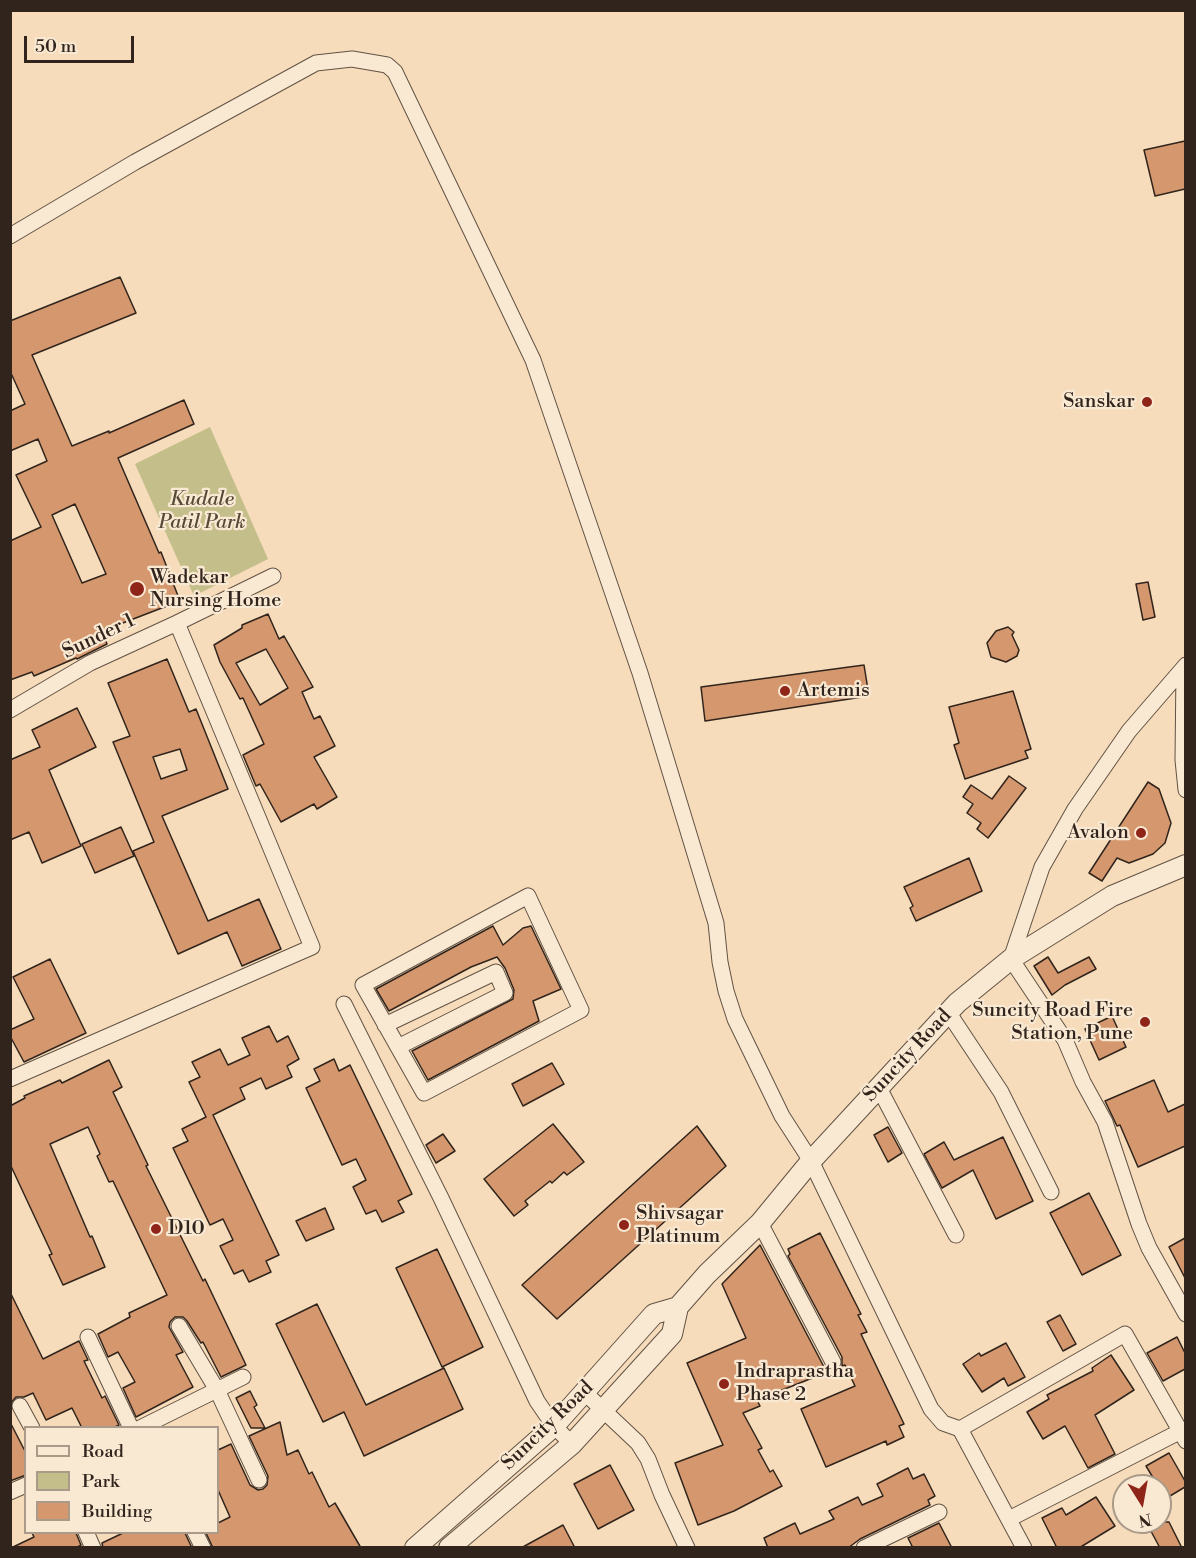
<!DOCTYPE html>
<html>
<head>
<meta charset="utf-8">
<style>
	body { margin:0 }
	#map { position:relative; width:1196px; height:1558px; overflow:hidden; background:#f6dcba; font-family:"Libre Bodoni",serif }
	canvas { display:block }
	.frame { position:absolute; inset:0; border:12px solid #30241c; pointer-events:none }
	.legend { position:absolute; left:24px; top:1426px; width:195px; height:108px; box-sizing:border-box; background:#f9e8d2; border:2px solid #a99a89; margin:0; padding:8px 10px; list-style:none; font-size:18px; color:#30241c }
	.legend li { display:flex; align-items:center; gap:12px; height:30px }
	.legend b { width:30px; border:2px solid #a99a89 }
	.north { position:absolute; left:1112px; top:1474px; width:60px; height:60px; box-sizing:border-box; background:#f9e8d2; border:2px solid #a99a89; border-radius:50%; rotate:169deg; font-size:16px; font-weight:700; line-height:24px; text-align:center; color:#30241c }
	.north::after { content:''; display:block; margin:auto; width:21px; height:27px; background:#8f2418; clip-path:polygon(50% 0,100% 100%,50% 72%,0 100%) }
	.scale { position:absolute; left:24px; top:36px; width:110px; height:27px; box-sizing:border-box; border:3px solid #30241c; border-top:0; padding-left:8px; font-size:18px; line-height:21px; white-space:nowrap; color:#30241c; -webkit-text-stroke:4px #f9e8d2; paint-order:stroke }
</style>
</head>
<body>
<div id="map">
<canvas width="1196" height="1558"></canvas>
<div class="frame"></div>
<ul class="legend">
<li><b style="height:8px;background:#f9e8d2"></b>Road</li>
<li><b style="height:16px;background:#c4be8b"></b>Park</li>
<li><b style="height:16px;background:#d5986e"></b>Building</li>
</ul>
<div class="north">N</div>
<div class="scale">50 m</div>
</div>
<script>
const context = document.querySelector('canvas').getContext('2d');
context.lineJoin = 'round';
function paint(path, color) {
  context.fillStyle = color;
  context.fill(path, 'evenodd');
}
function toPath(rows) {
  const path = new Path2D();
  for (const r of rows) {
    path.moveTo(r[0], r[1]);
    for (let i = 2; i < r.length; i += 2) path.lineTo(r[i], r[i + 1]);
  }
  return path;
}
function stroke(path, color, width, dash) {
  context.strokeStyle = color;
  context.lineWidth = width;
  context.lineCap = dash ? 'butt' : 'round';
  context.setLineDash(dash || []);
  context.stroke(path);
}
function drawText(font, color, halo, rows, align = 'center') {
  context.font = font + ' "Libre Bodoni",serif';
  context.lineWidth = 4.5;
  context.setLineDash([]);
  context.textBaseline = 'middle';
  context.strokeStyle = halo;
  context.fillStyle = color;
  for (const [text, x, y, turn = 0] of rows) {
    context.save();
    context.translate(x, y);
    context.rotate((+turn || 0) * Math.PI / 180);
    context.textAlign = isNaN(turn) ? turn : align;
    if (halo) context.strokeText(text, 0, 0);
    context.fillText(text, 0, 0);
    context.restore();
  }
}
paint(toPath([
	[210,427,268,559,194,596,135,464]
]), '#c4be8b');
const building = toPath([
	[1185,141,1185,189,1155,196,1144,150,1185,141],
	[120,277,136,313,32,355,72,446,109,431,109,433,184,400,194,424,118,458,159,553,161,552,180,601,102,631,107,644,77,659,76,658,34,676,32,672,10,680,10,541,41,527,16,475,47,461,38,439,10,451,10,411,25,404,10,371,10,321,120,277],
	[75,504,106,574,82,583,52,515,75,504],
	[1148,582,1155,617,1143,620,1136,584,1148,582],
	[268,614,279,639,284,636,313,687,302,692,314,719,320,716,335,746,314,757,337,797,317,809,314,804,281,822,260,784,256,786,243,755,264,744,243,698,240,699,220,662,214,645,242,628,242,625,268,614],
	[266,649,288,688,260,705,236,663,266,649],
	[1008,627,1014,632,1012,635,1019,650,1017,656,1006,662,991,657,987,643,996,631,1008,627],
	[167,659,189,712,196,709,228,789,162,816,208,921,259,899,281,949,242,966,227,932,178,954,133,851,154,842,113,742,130,736,108,683,167,659],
	[180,749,187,770,161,779,153,757,180,749],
	[864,665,869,696,705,721,701,687,864,665],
	[1013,691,1031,749,1025,751,1028,758,965,779,954,745,959,743,949,707,1013,691],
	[77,708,96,747,49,770,81,846,42,863,29,832,10,840,10,760,40,747,32,730,77,708],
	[1009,776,1026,788,988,838,977,829,981,823,967,813,973,804,963,797,971,785,992,799,1009,776],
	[1148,782,1159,789,1171,823,1165,843,1153,854,1129,863,1117,858,1102,881,1089,873,1148,782],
	[121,827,134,856,95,873,82,844,121,827],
	[969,858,982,891,916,921,910,908,913,906,904,887,969,858],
	[493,926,503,945,523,928,531,926,561,989,533,1001,539,1021,428,1080,412,1051,513,999,514,990,505,968,497,957,471,967,389,1011,376,989,493,926],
	[1048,957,1058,973,1089,957,1096,969,1065,985,1052,995,1034,966,1048,957],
	[50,959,86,1033,24,1062,10,1036,10,1030,34,1019,13,977,50,959],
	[1112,1016,1126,1047,1099,1060,1085,1029,1112,1016],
	[269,1026,277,1042,288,1036,299,1059,287,1066,292,1077,266,1089,261,1078,240,1088,245,1099,213,1115,279,1255,266,1261,271,1272,249,1282,243,1270,234,1274,220,1246,233,1240,223,1219,210,1225,173,1148,188,1141,182,1129,206,1117,189,1082,200,1077,192,1062,220,1049,228,1065,250,1055,242,1038,269,1026],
	[334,1059,339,1071,350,1065,412,1194,398,1201,404,1212,382,1222,376,1210,366,1214,353,1187,366,1180,356,1159,342,1165,306,1088,320,1081,314,1069,334,1059],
	[109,1060,122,1087,113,1092,148,1165,146,1166,203,1281,205,1279,246,1365,221,1377,203,1342,201,1343,187,1321,183,1317,175,1317,170,1322,169,1327,183,1352,176,1355,193,1387,136,1417,123,1388,135,1382,118,1352,108,1357,98,1334,130,1317,129,1313,167,1295,113,1181,109,1182,97,1156,100,1154,88,1127,50,1144,90,1237,92,1236,105,1267,63,1285,49,1255,52,1254,10,1164,10,1106,25,1098,24,1096,60,1080,62,1083,109,1060],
	[552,1063,564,1084,523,1106,512,1084,552,1063],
	[1154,1080,1168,1112,1185,1104,1185,1146,1138,1167,1120,1125,1117,1126,1105,1101,1154,1080],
	[553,1124,584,1162,567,1175,564,1172,552,1183,550,1181,525,1201,528,1205,514,1216,484,1179,553,1124],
	[697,1126,726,1166,557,1319,522,1285,697,1126],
	[888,1127,902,1153,888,1162,874,1135,888,1127],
	[443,1134,455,1151,436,1163,426,1145,443,1134],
	[1003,1137,1033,1201,996,1219,973,1170,942,1188,924,1154,944,1142,954,1160,1003,1137],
	[1089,1193,1121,1255,1082,1275,1050,1213,1089,1193],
	[325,1208,334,1229,306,1241,296,1221,325,1208],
	[820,1233,861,1314,858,1315,867,1332,861,1334,904,1424,899,1426,904,1437,887,1445,886,1441,826,1467,801,1409,855,1386,845,1365,842,1366,842,1357,788,1256,790,1254,788,1249,820,1233],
	[1185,1238,1185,1278,1169,1247,1185,1238],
	[760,1245,824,1367,830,1371,757,1400,760,1406,743,1413,762,1448,758,1450,770,1472,773,1470,782,1486,734,1511,698,1525,675,1463,723,1445,687,1363,746,1338,722,1284,760,1245],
	[437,1249,483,1347,442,1367,396,1268,437,1249],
	[10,1292,43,1359,79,1341,88,1360,84,1361,102,1398,105,1396,119,1425,113,1428,82,1428,72,1408,46,1420,33,1393,24,1397,16,1397,10,1404,10,1292],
	[317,1304,366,1405,444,1368,463,1409,364,1456,344,1412,323,1422,276,1324,317,1304],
	[1060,1315,1076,1344,1063,1351,1047,1322,1060,1315],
	[1177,1337,1185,1353,1185,1369,1163,1381,1147,1353,1177,1337],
	[1006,1343,1025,1377,1008,1386,1004,1378,982,1392,963,1364,979,1353,981,1356,1006,1343],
	[1111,1355,1134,1390,1095,1415,1115,1454,1088,1468,1065,1426,1043,1439,1027,1412,1049,1399,1047,1395,1093,1371,1092,1368,1111,1355],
	[250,1391,257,1405,254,1407,265,1428,251,1428,236,1398,250,1391],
	[10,1422,26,1453,26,1475,10,1481,10,1422],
	[280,1422,287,1455,298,1450,309,1474,312,1472,329,1507,335,1503,361,1548,213,1548,206,1533,218,1533,218,1523,230,1517,218,1490,218,1450,231,1444,250,1485,258,1490,263,1489,267,1485,268,1476,249,1436,280,1422],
	[1169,1453,1185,1481,1185,1487,1165,1499,1160,1486,1158,1486,1146,1466,1169,1453],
	[610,1465,634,1510,598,1529,574,1484,610,1465],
	[908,1468,913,1479,924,1474,935,1496,928,1500,930,1505,860,1539,848,1548,768,1548,764,1538,795,1523,800,1534,834,1519,829,1511,858,1497,862,1505,883,1496,877,1484,908,1468],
	[1096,1497,1115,1526,1079,1548,1057,1548,1042,1518,1062,1508,1066,1515,1096,1497],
	[1146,1522,1169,1522,1182,1548,1160,1548,1146,1522],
	[939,1523,952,1548,913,1548,908,1538,939,1523],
	[563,1525,575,1548,521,1548,563,1525],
	[32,1533,76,1533,81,1545,76,1548,11,1548,34,1537,32,1533],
	[123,1533,185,1533,192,1548,103,1548,102,1543,123,1533]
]);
paint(building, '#d5986e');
stroke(building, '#30241c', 1.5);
const minor = toPath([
	[10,236,135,162,316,63,352,59,387,65,395,72,533,360,640,673,716,923,720,962,726,991,735,1019,782,1116,811,1161,931,1409,943,1423,960,1429,1125,1334,1186,1441],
	[1186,665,1129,731,1075,809,1042,867,1011,959,1065,1040,1083,1082,1105,1122,1139,1224,1149,1248,1186,1314],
	[1184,668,1183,760,1186,790],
	[10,710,90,663,177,623,273,576],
	[528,896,581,1010,424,1093,363,985,528,896],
	[344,1004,441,1198,537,1401,554,1426,572,1444],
	[948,1012,1001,1092,1051,1192],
	[385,1025,496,972,505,993,398,1047],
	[10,1079,312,947,177,623],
	[879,1088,956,1235],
	[760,1223,833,1362],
	[179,1326,217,1390,259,1480],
	[88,1337,131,1428],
	[584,1392,638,1443,648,1459,662,1495,687,1548],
	[20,1406,32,1428],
	[140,1428,243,1377],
	[960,1429,1024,1548],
	[10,1492,26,1485],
	[1009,1519,1181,1431],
	[86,1532,93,1548],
	[195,1532,203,1548],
	[864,1548,939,1512]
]);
const tertiary = toPath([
	[415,1548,554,1426,654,1314,678,1307],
	[449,1548,572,1444,672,1334,678,1307,707,1274,760,1223,811,1161,957,1003,1011,959,1112,896,1186,865]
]);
stroke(minor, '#625244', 17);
stroke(tertiary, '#625244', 22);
stroke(minor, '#f9e8d2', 15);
stroke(tertiary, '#f9e8d2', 20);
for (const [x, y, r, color] of [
	[1147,402,6,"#8f2418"],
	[137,589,8,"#8f2418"],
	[785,691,6,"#8f2418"],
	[1141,833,6,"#8f2418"],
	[1145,1022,6,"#8f2418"],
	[624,1225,6,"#8f2418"],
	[156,1229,6,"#8f2418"],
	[724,1384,6,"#8f2418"]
]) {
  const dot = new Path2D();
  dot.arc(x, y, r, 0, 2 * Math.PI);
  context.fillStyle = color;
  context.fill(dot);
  stroke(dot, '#f9e8d2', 2);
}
drawText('20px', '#30241c', '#f9e8d2', [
	["Sanskar",1135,402,"right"],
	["Wadekar",150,578],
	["Nursing Home",150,601],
	["Artemis",797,691],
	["Avalon",1129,833,"right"],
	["Suncity Road Fire",1133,1011,"right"],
	["Station, Pune",1133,1034,"right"],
	["Shivsagar",636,1214],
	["Platinum",636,1237],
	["D10",168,1229],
	["Indraprastha",736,1372],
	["Phase 2",736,1395]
], 'left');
drawText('italic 20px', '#554a38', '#f9e8d2', [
	["Kudale",202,500],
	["Patil Park",202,523]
]);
drawText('20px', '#30241c', '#f9e8d2', [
	["Sunder 1",99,637,-26],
	["Suncity Road",908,1056,-47],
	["Suncity Road",548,1426,-44]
]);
</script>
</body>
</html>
